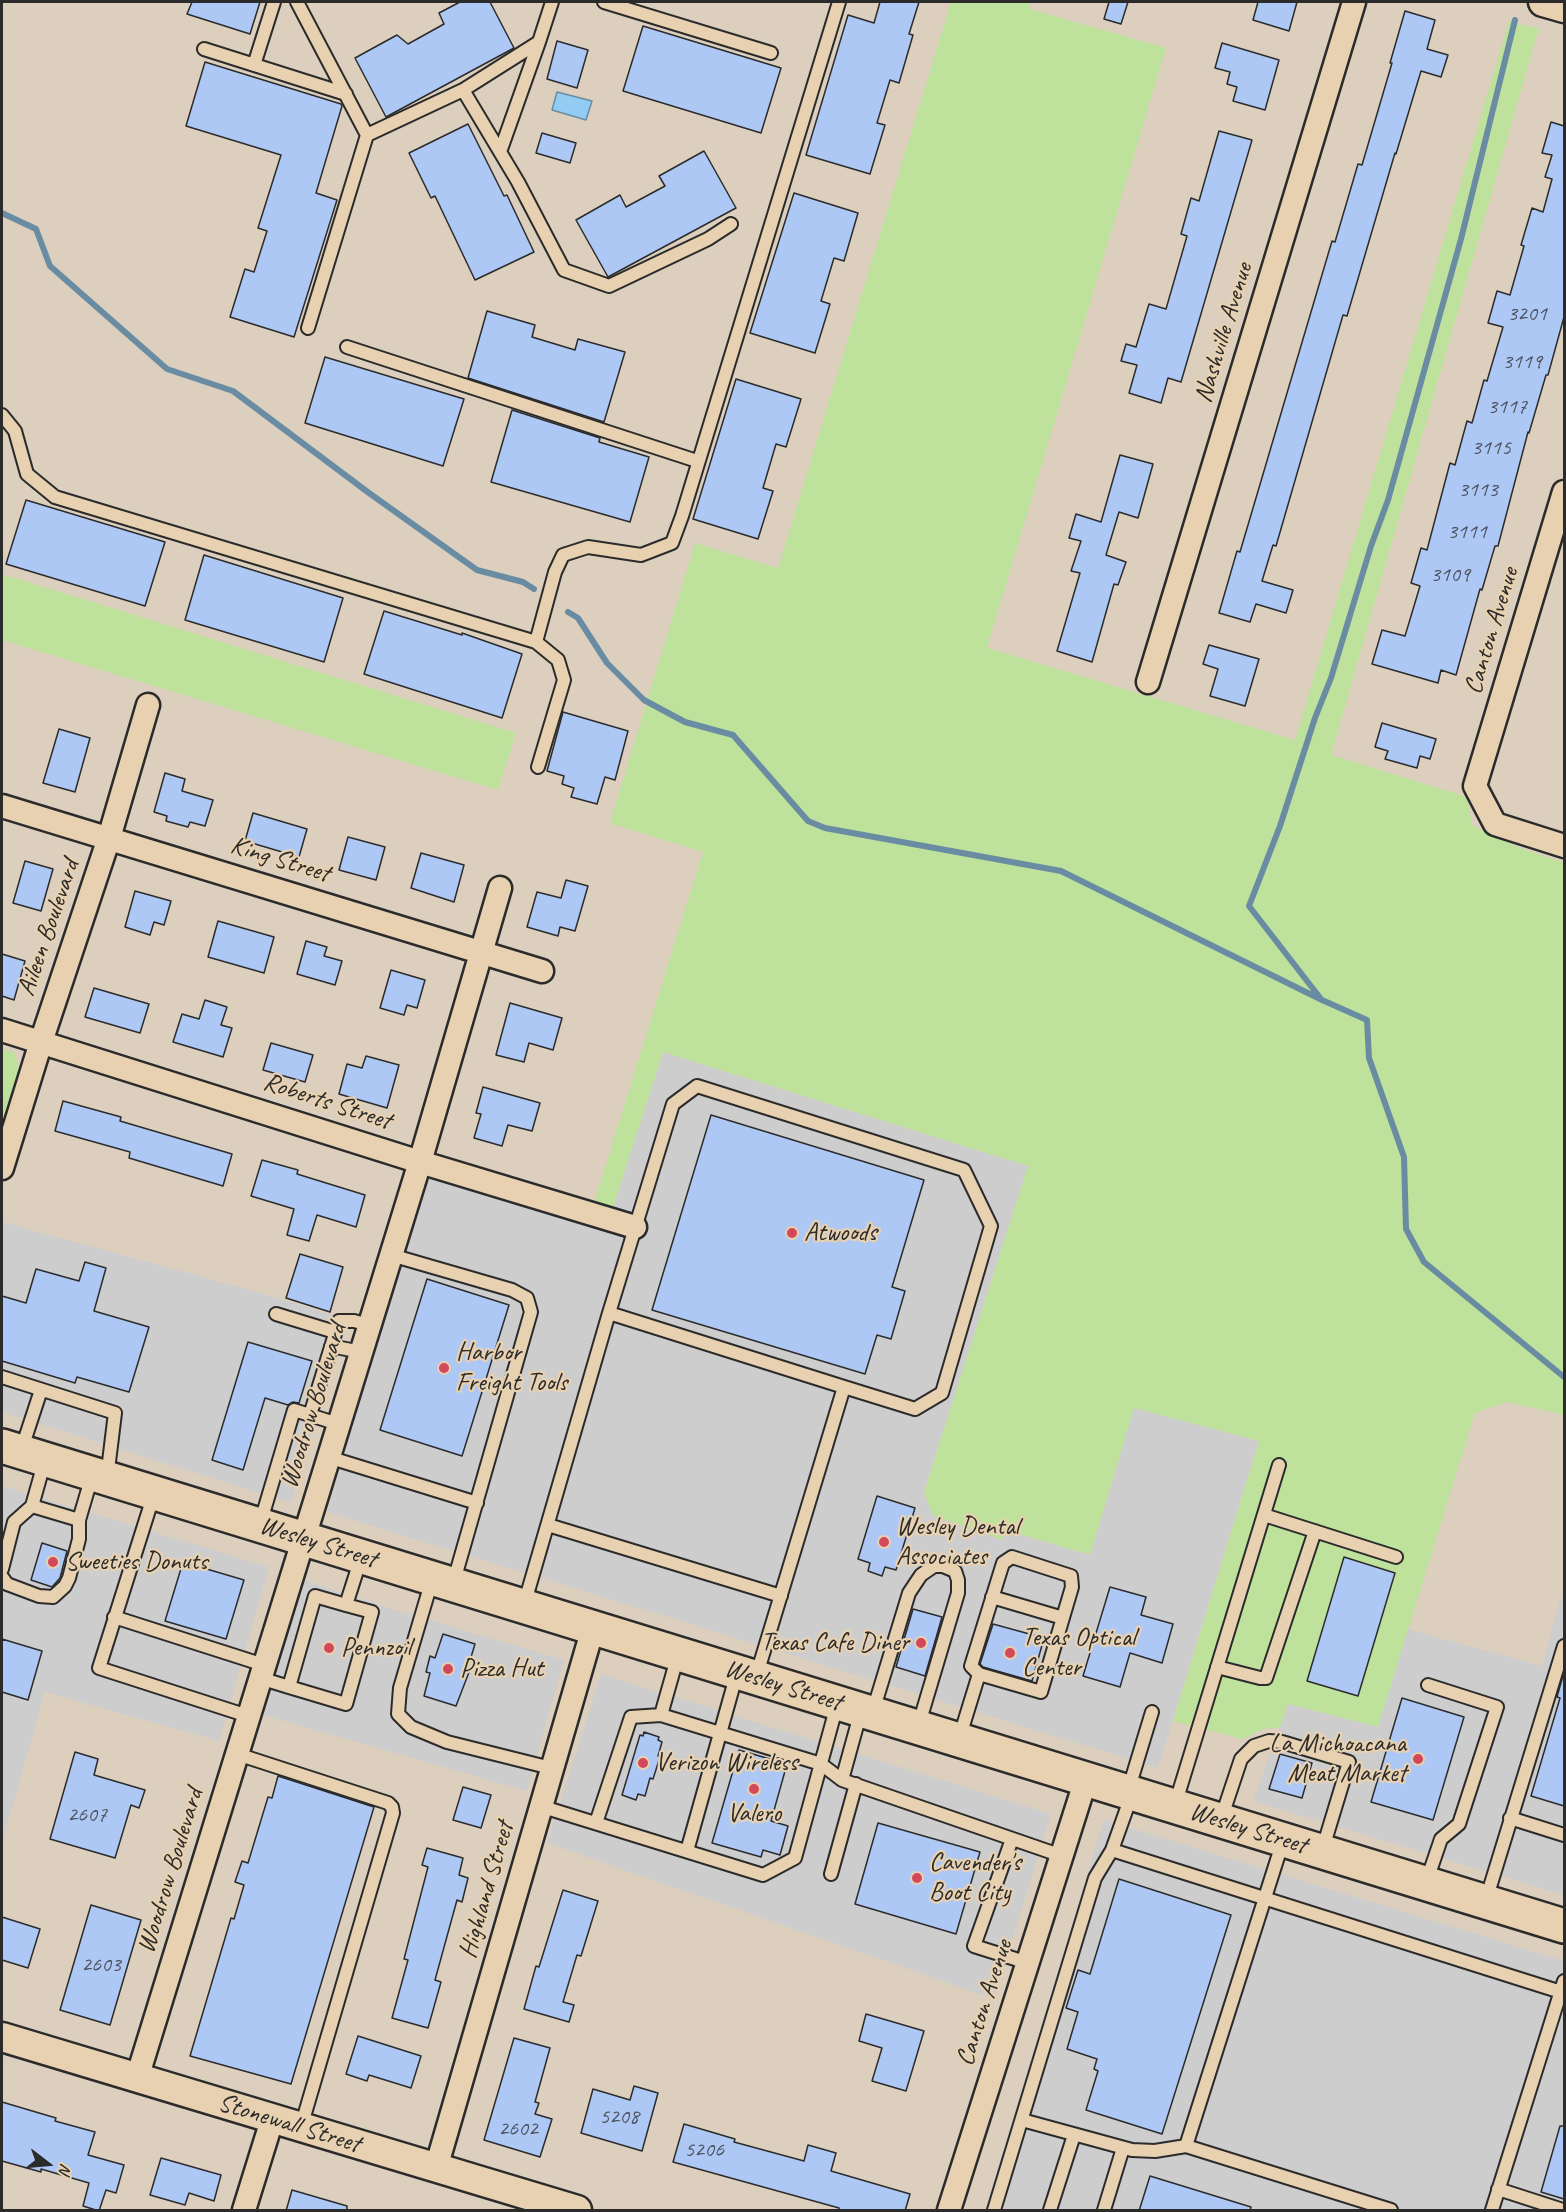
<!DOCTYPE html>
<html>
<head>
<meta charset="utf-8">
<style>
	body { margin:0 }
	#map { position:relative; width:1566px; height:2212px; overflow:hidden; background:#dccfbe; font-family:Caveat,sans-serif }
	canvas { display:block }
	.frame { position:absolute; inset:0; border:3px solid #2b2b2b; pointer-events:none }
	.north { position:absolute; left:18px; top:2134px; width:60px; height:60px; -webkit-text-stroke:4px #e7d1b0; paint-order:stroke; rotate:106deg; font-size:16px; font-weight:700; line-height:24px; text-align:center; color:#2b2b2b }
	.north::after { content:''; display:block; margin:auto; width:21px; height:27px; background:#2b2b2b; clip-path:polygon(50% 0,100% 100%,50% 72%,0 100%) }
</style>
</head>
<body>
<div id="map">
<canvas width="1566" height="2212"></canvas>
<div class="frame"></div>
<div class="north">N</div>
</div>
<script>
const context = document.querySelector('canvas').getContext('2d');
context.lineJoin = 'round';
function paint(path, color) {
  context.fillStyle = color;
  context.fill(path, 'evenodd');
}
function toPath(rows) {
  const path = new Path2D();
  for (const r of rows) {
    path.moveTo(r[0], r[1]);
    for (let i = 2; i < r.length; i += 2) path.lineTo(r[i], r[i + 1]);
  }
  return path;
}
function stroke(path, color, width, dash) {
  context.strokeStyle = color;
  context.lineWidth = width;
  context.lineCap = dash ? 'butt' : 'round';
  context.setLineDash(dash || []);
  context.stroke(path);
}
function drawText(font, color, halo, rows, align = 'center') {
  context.font = font + ' Caveat,sans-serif';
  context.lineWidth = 4.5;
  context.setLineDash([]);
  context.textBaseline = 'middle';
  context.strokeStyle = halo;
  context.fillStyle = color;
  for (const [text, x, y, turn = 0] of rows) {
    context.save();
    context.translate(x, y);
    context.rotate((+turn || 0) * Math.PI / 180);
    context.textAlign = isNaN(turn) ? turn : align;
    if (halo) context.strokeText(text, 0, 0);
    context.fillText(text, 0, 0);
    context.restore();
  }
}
paint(toPath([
	[663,1052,1028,1166,924,1491,1002,1539,1005,1530,1090,1555,1134,1407,1259,1441,1158,1768,327,1512,426,1177,606,1229],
	[2,1222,257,1292,349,1320,291,1503,2,1412],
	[2,1486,269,1567,219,1741,45,1692,2,1843],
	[304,1580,392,1609,564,1660,527,1791,263,1715],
	[1561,1597,1564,1598,1564,1895,1253,1801,1288,1704,1378,1727,1407,1629,1542,1666],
	[601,1674,1051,1814,994,1999,547,1843],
	[1104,1820,1564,1961,1564,2210,985,2210]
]), '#cecdce');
paint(toPath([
	[951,2,1031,2,1029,9,1166,48,987,648,1295,740,1509,21,1527,26,1539,27,1331,755,1467,797,1472,825,1520,848,1564,863,1564,1415,1507,1402,1475,1413,1378,1727,1288,1704,1280,1727,1264,1729,1242,1739,1173,1721,1259,1441,1134,1408,1090,1555,1006,1530,1002,1540,932,1515,924,1492,1028,1166,663,1052,613,1208,594,1203,703,852,610,823,695,543,778,568],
	[2,574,516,733,498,790,2,640],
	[2,1049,15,1053,19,1070,2,1124]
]), '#bee29c');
const water = toPath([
	[557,92,592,101,586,120,552,110,557,92]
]);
paint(water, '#92ccf2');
stroke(water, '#698ca2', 1.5);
stroke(toPath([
	[2,213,36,229,50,266,167,369,233,391,369,493,477,570,523,582,534,589],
	[568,612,578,618,607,663,644,700,685,722,733,735,808,821,825,828,1061,871,1322,1000,1367,1020,1369,1058,1404,1157,1406,1229,1424,1262,1564,1377],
	[1321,999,1249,906,1280,826,1315,718,1331,678,1371,546,1388,500,1461,239,1515,20]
]), '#698ca2', 6);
const building = toPath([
	[192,2,260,2,250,34,187,14,192,2],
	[460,2,490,2,514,48,386,117,355,58,397,35,408,44,444,24,439,13,460,2],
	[880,2,919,2,909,34,913,35,899,83,890,80,877,123,885,125,870,174,806,155,848,15,874,23,880,2],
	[1109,2,1128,2,1121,24,1104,19,1109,2],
	[1258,2,1297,2,1289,31,1253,20,1258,2],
	[1405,11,1435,20,1427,49,1448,55,1441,77,1421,71,1396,154,1395,153,1347,316,1343,315,1276,546,1273,545,1262,581,1293,590,1286,613,1256,604,1250,622,1219,613,1237,551,1240,552,1332,241,1335,242,1358,164,1362,165,1392,63,1390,63,1405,11],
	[643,26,781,68,761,133,623,91,643,26],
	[557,41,588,50,577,88,547,79,557,41],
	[1222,43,1279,60,1265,110,1233,101,1237,87,1227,84,1230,72,1215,68,1222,43],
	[205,62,341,104,342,106,316,193,337,200,294,337,230,317,245,269,254,272,267,231,258,228,281,155,186,126,205,62],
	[1551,122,1564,126,1564,317,1548,375,1546,375,1529,433,1528,432,1498,546,1495,546,1482,590,1480,589,1456,675,1441,670,1438,683,1372,664,1382,630,1405,636,1420,586,1411,583,1421,548,1427,550,1450,463,1455,465,1467,421,1472,423,1484,380,1487,381,1503,327,1488,323,1497,291,1510,295,1524,246,1521,245,1532,208,1543,212,1552,179,1545,177,1552,155,1542,153,1551,122],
	[468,124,504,196,507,195,534,252,475,280,435,196,431,198,409,153,468,124],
	[1219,131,1252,140,1181,382,1168,378,1161,403,1129,393,1137,365,1121,361,1126,344,1136,347,1149,304,1166,309,1187,236,1181,234,1191,198,1199,201,1219,131],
	[542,133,576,143,570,163,536,153,542,133],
	[704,151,736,208,608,277,576,220,620,195,626,207,665,186,659,176,704,151],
	[794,193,858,213,844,261,834,258,821,301,830,304,815,353,750,333,794,193],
	[487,311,535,325,532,337,575,350,578,339,625,352,604,422,468,378,487,311],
	[325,357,464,399,443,466,305,423,325,357],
	[736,379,801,399,786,447,776,444,763,488,773,491,758,539,693,519,736,379],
	[512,410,600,438,599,442,649,457,630,522,491,482,512,410],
	[1120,455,1153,464,1138,518,1119,512,1106,555,1126,562,1118,585,1114,584,1092,662,1057,651,1080,573,1071,571,1081,541,1069,538,1076,514,1101,522,1120,455],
	[26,500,165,542,145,606,6,564,26,500],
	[204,555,343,598,324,662,185,620,204,555],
	[384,611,462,635,462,633,522,654,502,718,364,674,384,611],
	[1209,645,1259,659,1245,706,1210,696,1218,669,1203,664,1209,645],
	[563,712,628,731,615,780,605,777,597,804,571,797,574,788,562,784,564,776,547,771,563,712],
	[1382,723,1436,739,1430,759,1420,756,1417,768,1385,759,1388,751,1375,747,1382,723],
	[59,729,90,738,75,792,43,783,59,729],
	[165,773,185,779,182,791,213,800,205,826,190,822,188,827,166,821,167,816,154,812,165,773],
	[253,813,307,829,299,857,245,841,253,813],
	[348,837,385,847,376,880,339,870,348,837],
	[421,853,464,865,454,902,411,888,421,853],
	[25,861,53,869,41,911,13,903,25,861],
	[566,880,588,886,575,931,560,927,558,936,527,927,537,892,561,898,566,880],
	[135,891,171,901,164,925,154,922,150,935,125,927,135,891],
	[218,921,274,937,264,973,208,957,218,921],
	[306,941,327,947,324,956,342,961,335,985,297,974,306,941],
	[2,954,25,961,14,1000,2,996,2,954],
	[391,970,425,980,417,1008,407,1005,404,1015,380,1008,391,970],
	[94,988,149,1004,140,1033,85,1017,94,988],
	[205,1000,227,1007,221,1025,232,1028,223,1057,173,1042,182,1014,199,1019,205,1000],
	[510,1003,562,1018,553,1050,529,1043,524,1062,496,1055,510,1003],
	[271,1043,313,1055,305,1082,263,1070,271,1043],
	[366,1056,399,1065,387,1108,339,1094,347,1064,362,1068,366,1056],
	[483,1087,540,1103,532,1131,508,1125,502,1146,474,1138,481,1114,476,1113,483,1087],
	[63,1101,121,1117,120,1121,232,1154,223,1186,129,1158,130,1152,55,1131,63,1101],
	[711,1115,924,1180,892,1287,905,1291,891,1339,877,1335,865,1374,652,1310,711,1115],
	[262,1160,298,1170,297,1174,365,1195,356,1227,317,1215,309,1241,287,1235,294,1209,251,1196,262,1160],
	[300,1254,343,1267,330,1312,286,1298,300,1254],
	[85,1262,106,1268,94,1311,149,1327,129,1392,77,1377,75,1383,2,1361,2,1296,26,1303,36,1269,79,1281,85,1262],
	[427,1279,509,1305,462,1456,380,1430,427,1279],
	[248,1342,312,1361,299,1403,293,1402,288,1405,265,1398,243,1470,212,1460,248,1342],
	[877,1496,915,1508,896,1570,885,1567,882,1576,868,1571,870,1563,858,1559,877,1496],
	[42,1543,67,1551,60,1578,52,1587,31,1580,42,1543],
	[1344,1557,1395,1573,1358,1696,1307,1681,1344,1557],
	[183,1562,244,1580,226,1639,165,1621,183,1562],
	[1110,1587,1146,1597,1141,1615,1173,1624,1162,1663,1130,1653,1120,1687,1083,1676,1110,1587],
	[913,1609,942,1617,925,1676,896,1667,913,1609],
	[993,1624,1044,1638,1032,1681,983,1667,980,1664,993,1624],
	[443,1634,475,1644,468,1667,471,1667,456,1706,424,1696,430,1673,426,1672,430,1656,435,1658,443,1634],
	[2,1639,42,1651,28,1700,2,1692,2,1639],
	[1564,1672,1564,1806,1531,1796,1560,1698,1557,1697,1564,1672],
	[1402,1698,1464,1717,1433,1820,1371,1802,1402,1698],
	[644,1732,659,1737,658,1740,662,1742,658,1756,660,1757,653,1779,650,1778,645,1796,638,1794,636,1800,622,1795,640,1735,643,1736,644,1732],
	[739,1750,787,1764,771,1821,788,1826,780,1855,763,1850,761,1857,712,1843,739,1750],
	[75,1752,98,1759,94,1775,145,1790,139,1808,131,1805,115,1858,50,1839,75,1752],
	[1280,1754,1312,1763,1302,1798,1269,1789,1280,1754],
	[278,1776,374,1807,291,2084,190,2056,231,1918,234,1919,244,1885,235,1882,242,1861,248,1863,268,1797,272,1798,278,1776],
	[463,1787,491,1795,481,1828,453,1820,463,1787],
	[878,1823,980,1852,956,1934,855,1904,878,1823],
	[427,1848,463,1858,459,1875,468,1878,462,1902,457,1900,435,1980,441,1982,428,2028,392,2018,408,1960,404,1959,428,1867,422,1865,427,1848],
	[1119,1879,1231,1915,1162,2134,1086,2110,1098,2071,1094,2069,1097,2059,1067,2049,1078,2012,1066,2008,1078,1970,1090,1974,1119,1879],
	[563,1890,598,1901,581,1956,577,1955,563,2002,574,2005,569,2022,524,2009,536,1966,539,1967,563,1890],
	[91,1905,141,1920,110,2025,60,2010,91,1905],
	[2,1917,40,1929,28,1968,2,1960,2,1917],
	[866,2014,924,2031,906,2091,872,2081,882,2048,859,2041,866,2014],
	[358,2036,421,2056,411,2088,369,2075,367,2081,346,2074,358,2036],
	[514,2038,550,2048,535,2102,539,2103,535,2114,552,2119,540,2157,484,2140,514,2038],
	[634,2086,658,2093,642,2151,581,2133,593,2089,630,2100,634,2086],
	[2,2102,56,2118,55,2121,95,2132,88,2155,124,2165,116,2193,106,2190,99,2211,83,2206,89,2183,41,2169,41,2172,2,2161,2,2102],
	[684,2124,735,2139,734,2142,804,2161,808,2145,836,2153,831,2171,910,2194,905,2211,839,2211,839,2208,673,2162,684,2124],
	[1560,2126,1564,2126,1564,2199,1541,2192,1560,2126],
	[161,2158,221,2175,214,2201,189,2193,185,2205,150,2195,161,2158],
	[1150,2176,1251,2207,1250,2211,1139,2211,1150,2176],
	[292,2190,347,2206,347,2211,286,2211,292,2190]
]);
paint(building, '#aec8f5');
stroke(building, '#2b2b2b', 1.5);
const service = toPath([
	[297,2,367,135,308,328],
	[604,2,771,53],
	[204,49,346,94],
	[254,65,274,2],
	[463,90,539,42,552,2],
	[367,135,463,90,518,182,564,270,609,286,708,239,731,224],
	[500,152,539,42],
	[347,347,697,461],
	[2,415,15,431,27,474,55,497,536,642,558,660,564,680,538,767],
	[536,642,555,572,563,555,588,547,641,555,672,543,682,516,839,2],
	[391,1255,512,1290,527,1298,531,1312,453,1584],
	[609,1313,673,1104,697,1086,964,1170,991,1226,942,1393,915,1409,844,1387],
	[276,1314,335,1332],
	[331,1346,361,1352],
	[2,1377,115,1413,107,1478],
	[310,1415,339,1321,354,1321,369,1325],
	[21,1451,41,1390],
	[328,1457,477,1503],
	[154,1494,99,1668,248,1716],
	[32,1506,79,1520],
	[1264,1515,1396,1557],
	[260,1524,294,1410,338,1424],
	[548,1525,781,1596],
	[2,1569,14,1522,32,1506,45,1460],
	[2,1577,7,1584,39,1596,53,1597,65,1586,69,1578,79,1539,79,1520,92,1476],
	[432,1580,400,1688,398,1714,411,1727,447,1742,551,1768],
	[992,1597,1063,1618],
	[346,1605,315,1596,289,1687,346,1704,372,1612,346,1605,361,1558],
	[524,1605,609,1313,844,1387,756,1677],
	[114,1617,264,1665],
	[678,1655,661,1715,821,1764,842,1780],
	[1217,1667,1260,1678,1266,1678,1315,1531],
	[260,1678,289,1687],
	[861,1711,842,1780,1062,1856],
	[873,1711,909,1593,921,1575,934,1566,943,1566,955,1571,958,1580,958,1593,918,1727],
	[959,1739,979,1674,1041,1692,1072,1587,1071,1576,1012,1557,1003,1563,971,1666,979,1674],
	[237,1754,388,1803,392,1807,393,1813,301,2127],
	[1128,1791,1152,1712],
	[1175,1805,1279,1465],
	[540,1806,763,1875,795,1858,837,1705],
	[1510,1818,1564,1835],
	[1221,1819,1241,1759,1254,1746,1269,1741,1282,1742,1349,1762,1322,1851],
	[596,1823,631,1717,661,1715],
	[1012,1839,974,1946,1028,1963],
	[1283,1841,1186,2146,1391,2210],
	[1112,1850,1561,1992],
	[687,1851,737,1673],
	[831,1874,856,1784],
	[1426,1883,1441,1839,1459,1824,1497,1707,1428,1685],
	[1486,1900,1564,1646],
	[1022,2120,1132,2150,1155,2151,1186,2146],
	[1498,2189,1563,2210],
	[994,2210,1095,1878,1112,1850,1132,1794],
	[1050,2210,1074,2135],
	[1104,2210,1123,2148],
	[1492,2210,1564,1981]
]);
const minor = toPath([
	[1564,492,1475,786,1495,824,1564,846],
	[1148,682,1354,2],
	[2,806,542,971],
	[2,1030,420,1162,635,1227],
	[2,1168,41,1042,109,838,148,705],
	[137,2078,420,1162,500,888],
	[436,2168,593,1628],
	[244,2210,272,2120],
	[949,2210,1086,1779]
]);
const tertiary = toPath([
	[1543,2,1564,8],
	[2,2037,577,2210]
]);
const primary = toPath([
	[2,1446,1564,1926]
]);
stroke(service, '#2b2b2b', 16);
stroke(minor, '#2b2b2b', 27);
stroke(tertiary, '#2b2b2b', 33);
stroke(primary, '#2b2b2b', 38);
stroke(service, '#e7d1b0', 12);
stroke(minor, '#e7d1b0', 22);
stroke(tertiary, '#e7d1b0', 28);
stroke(primary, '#e7d1b0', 33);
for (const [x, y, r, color] of [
	[792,1233,6,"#d1495b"],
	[444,1368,6,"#d1495b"],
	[884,1542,6,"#d1495b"],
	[53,1562,6,"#d1495b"],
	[921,1643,6,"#d1495b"],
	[329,1648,6,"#d1495b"],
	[1010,1653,6,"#d1495b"],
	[448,1669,6,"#d1495b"],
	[1418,1759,6,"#d1495b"],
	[643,1763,6,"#d1495b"],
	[754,1789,6,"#d1495b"],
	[917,1878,6,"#d1495b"]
]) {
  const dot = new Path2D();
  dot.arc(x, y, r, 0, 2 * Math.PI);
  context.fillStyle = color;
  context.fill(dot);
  stroke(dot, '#e7d1b0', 2);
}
drawText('22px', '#4c525e', null, [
	["3201",1527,314],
	["3119",1522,362],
	["3117",1507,407],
	["3115",1491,448],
	["3113",1478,490],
	["3111",1467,532],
	["3109",1450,575],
	["2607",87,1815],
	["2603",101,1965],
	["5208",619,2117],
	["2602",518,2129],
	["5206",704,2150]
]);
drawText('26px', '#2b2b2b', '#e7d1b0', [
	["Nashville Avenue",1224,333,-73],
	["Canton Avenue",1492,631,-73],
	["King Street",280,860,17],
	["Aileen Boulevard",49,928,-71],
	["Roberts Street",327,1102,18],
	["Woodrow Boulevard",314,1406,-73],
	["Wesley Street",318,1543,17],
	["Wesley Street",783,1686,17],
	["Wesley Street",1248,1829,17],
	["Woodrow Boulevard",171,1871,-73],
	["Highland Street",487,1890,-74],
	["Canton Avenue",985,2003,-72],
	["Stonewall Street",289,2124,17]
]);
drawText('26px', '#2b2b2b', '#e7d1b0', [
	["Atwoods",804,1233],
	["Harbor",456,1353],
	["Freight Tools",456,1383],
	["Wesley Dental",896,1527],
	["Associates",896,1557],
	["Sweeties Donuts",65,1562],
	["Texas Optical",1022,1638],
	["Center",1022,1668],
	["Texas Cafe Diner",909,1643,"right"],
	["Pennzoil",341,1648],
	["Pizza Hut",460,1669],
	["La Michoacana",1406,1744,"right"],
	["Meat Market",1406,1774,"right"],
	["Verizon Wireless",655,1763],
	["Valero",754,1814,"center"],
	["Cavender's",929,1863],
	["Boot City",929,1893]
], 'left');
</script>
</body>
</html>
